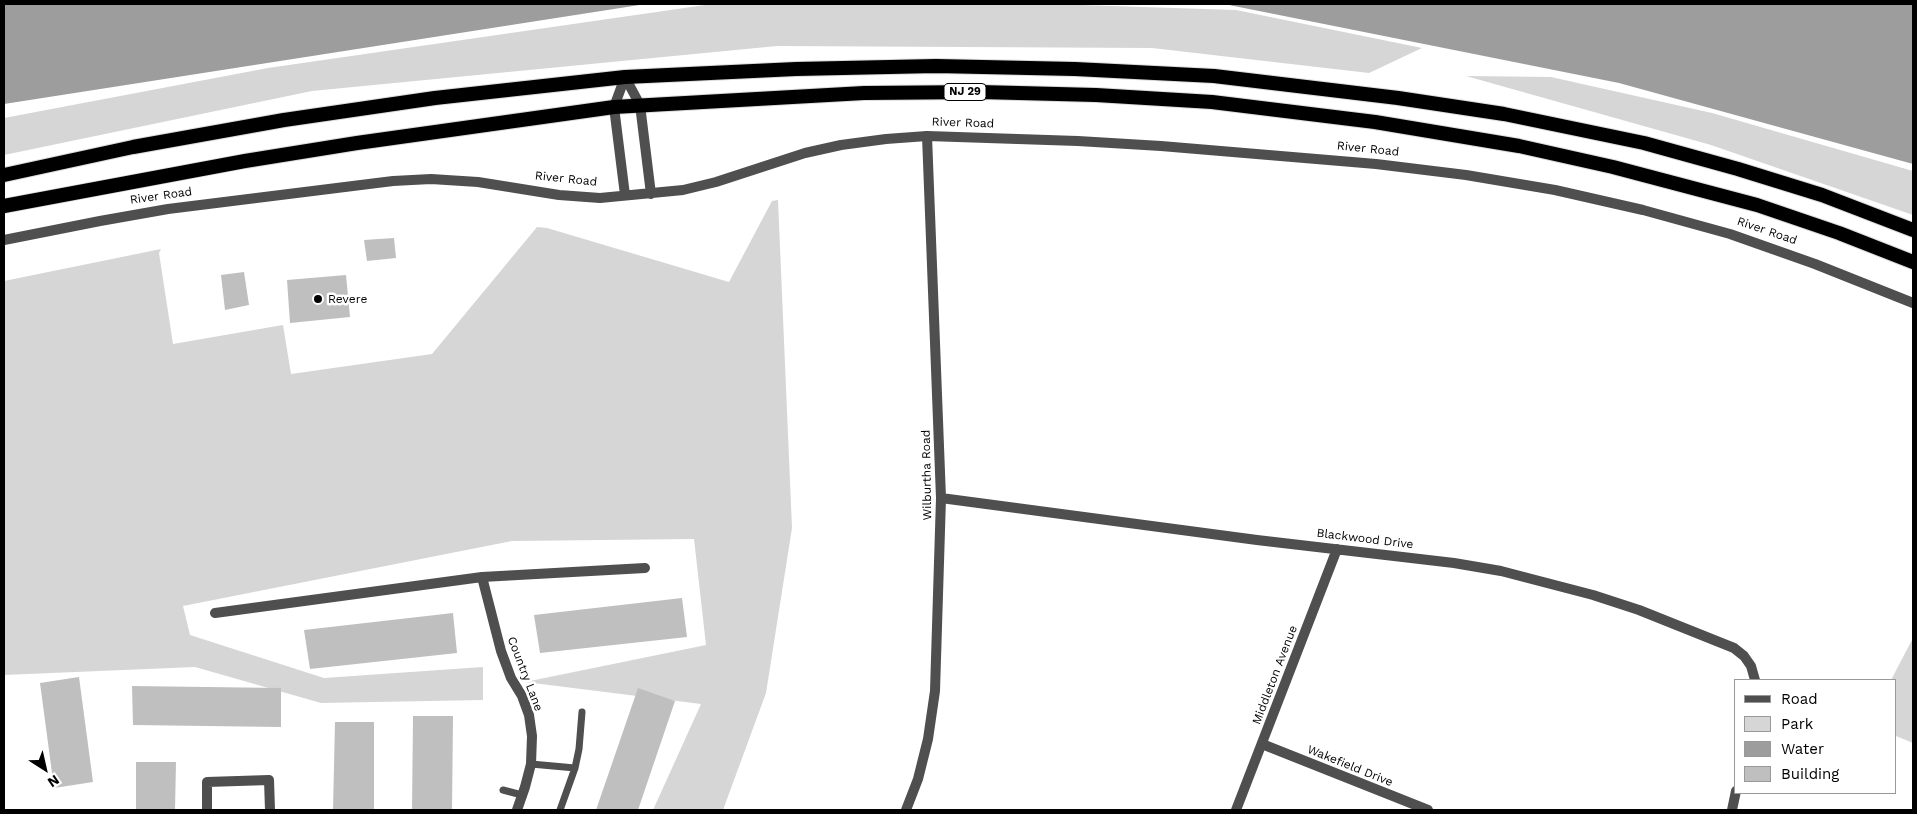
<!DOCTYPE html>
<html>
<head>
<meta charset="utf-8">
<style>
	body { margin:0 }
	#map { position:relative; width:1917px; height:814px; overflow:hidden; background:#fff; font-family:"Work Sans",sans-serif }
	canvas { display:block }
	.frame { position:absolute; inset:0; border:5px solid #000; pointer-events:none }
	.legend { position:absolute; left:1734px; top:679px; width:162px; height:115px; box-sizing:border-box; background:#fff; border:1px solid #999; margin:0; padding:6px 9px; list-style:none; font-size:15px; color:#000 }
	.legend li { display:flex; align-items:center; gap:10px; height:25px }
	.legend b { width:25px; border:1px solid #999 }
	.north { position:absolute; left:20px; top:744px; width:50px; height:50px; -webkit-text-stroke:4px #fff; paint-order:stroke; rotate:145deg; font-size:14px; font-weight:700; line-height:20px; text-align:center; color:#000 }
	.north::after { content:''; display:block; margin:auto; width:18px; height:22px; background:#000; clip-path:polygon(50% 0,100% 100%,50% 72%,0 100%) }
</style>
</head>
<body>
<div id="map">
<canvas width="1917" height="814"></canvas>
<div class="frame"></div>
<ul class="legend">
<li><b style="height:6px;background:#4f4f4f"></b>Road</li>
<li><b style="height:14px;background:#d6d6d6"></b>Park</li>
<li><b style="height:14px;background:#9d9d9d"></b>Water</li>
<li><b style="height:14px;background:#bfbfbf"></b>Building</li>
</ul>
<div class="north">N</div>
</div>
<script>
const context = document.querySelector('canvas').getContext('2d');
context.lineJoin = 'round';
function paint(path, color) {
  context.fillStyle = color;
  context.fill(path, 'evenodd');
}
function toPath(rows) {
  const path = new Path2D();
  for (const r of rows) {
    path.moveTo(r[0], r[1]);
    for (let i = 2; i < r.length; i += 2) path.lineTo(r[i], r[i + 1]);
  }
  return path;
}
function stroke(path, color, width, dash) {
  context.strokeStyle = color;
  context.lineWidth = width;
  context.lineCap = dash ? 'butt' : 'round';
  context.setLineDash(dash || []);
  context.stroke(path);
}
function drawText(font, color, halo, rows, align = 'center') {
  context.font = font + ' "Work Sans",sans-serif';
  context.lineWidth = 5;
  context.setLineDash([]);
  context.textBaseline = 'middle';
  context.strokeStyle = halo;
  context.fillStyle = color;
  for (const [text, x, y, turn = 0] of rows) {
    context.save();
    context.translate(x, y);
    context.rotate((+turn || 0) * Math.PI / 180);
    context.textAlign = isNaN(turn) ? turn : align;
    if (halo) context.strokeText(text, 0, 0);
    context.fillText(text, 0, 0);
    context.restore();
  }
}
paint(toPath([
	[712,4,1050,4,1236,10,1422,48,1369,73,1152,48,777,46,312,91,4,155,4,118,268,68],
	[1466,76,1551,77,1712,113,1913,171,1913,215,1711,145],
	[778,200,792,528,766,693,723,810,653,810,701,704,525,682,706,645,694,539,512,541,183,606,190,635,324,678,483,667,483,700,321,703,195,667,4,675,4,281,161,249,159,253,173,344,283,325,291,374,432,354,537,227,547,228,729,282,772,201],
	[1913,638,1913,743,1896,736,1896,680,1891,680]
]), '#d6d6d6');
paint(toPath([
	[4,4,646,4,4,104],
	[1224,4,1913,4,1913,164,1619,83]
]), '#9d9d9d');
paint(toPath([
	[394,238,396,258,367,261,364,240],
	[244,272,249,305,225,310,221,275],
	[346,275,350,317,290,323,287,280],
	[682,598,687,637,540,653,534,615],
	[453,613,457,653,310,669,304,630],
	[79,677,93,782,54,788,40,683],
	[132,686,281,688,281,727,133,725],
	[638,688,675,701,638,810,596,810],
	[413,716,453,716,452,810,412,810],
	[335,722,374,722,374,810,333,810],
	[136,762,176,762,175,810,136,810]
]), '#bfbfbf');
const trunk = toPath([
	[4,175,133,147,284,120,435,98,625,77,796,69,936,66,1075,69,1214,76,1398,98,1504,114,1644,143,1738,169,1822,195,1913,230],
	[4,206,245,161,357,143,614,107,864,93,980,92,1096,95,1212,102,1375,122,1519,146,1613,167,1757,205,1839,233,1913,262]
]);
stroke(trunk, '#dbdbdb', 16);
stroke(toPath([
	[531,764,575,768],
	[503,790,522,795],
	[560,810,575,768,579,749,582,712]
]), '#4f4f4f', 7);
stroke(toPath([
	[941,498,1257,540,1454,563,1501,571,1593,595,1639,610,1734,648,1744,656,1751,666,1755,680],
	[482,577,501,651,511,678,522,696,529,715,532,736,531,764,525,787,517,810],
	[215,613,482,577,645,568],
	[1262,744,1428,810],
	[207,810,207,782,269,780,270,810],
	[906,810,918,779,928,739,935,691,941,498,927,136],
	[1236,810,1337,549],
	[1732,810,1736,791]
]), '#4f4f4f', 10);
stroke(toPath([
	[625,77,640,105,651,194],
	[625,195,614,107,625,77],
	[4,240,100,221,168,209,393,181,431,179,478,182,559,195,600,198,683,190,716,182,805,153,841,145,886,139,927,136,1078,141,1161,146,1376,164,1466,175,1555,190,1643,210,1730,234,1815,264,1913,303]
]), '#4f4f4f', 10);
stroke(trunk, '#000', 14);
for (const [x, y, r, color] of [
	[318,299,5,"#000"]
]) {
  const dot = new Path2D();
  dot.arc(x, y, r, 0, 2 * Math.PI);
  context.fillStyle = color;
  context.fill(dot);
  stroke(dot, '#fff', 2);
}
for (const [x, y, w] of [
	[965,92,42]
]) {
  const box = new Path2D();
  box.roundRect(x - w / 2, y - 8.5, w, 17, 4);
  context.fillStyle = '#fff';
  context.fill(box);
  stroke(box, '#000', 1);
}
drawText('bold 11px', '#000', null, [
	["NJ 29",965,92]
]);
drawText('12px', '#000', '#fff', [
	["River Road",963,123,2],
	["River Road",1368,149,6],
	["River Road",566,179,6],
	["River Road",161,196,-8],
	["River Road",1767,231,19],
	["Wilburtha Road",927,475,-91],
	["Blackwood Drive",1365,539,7],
	["Country Lane",525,674,69],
	["Middleton Avenue",1275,675,-69],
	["Wakefield Drive",1350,766,22]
]);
drawText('12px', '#000', '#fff', [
	["Revere",328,299]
], 'left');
</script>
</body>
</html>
